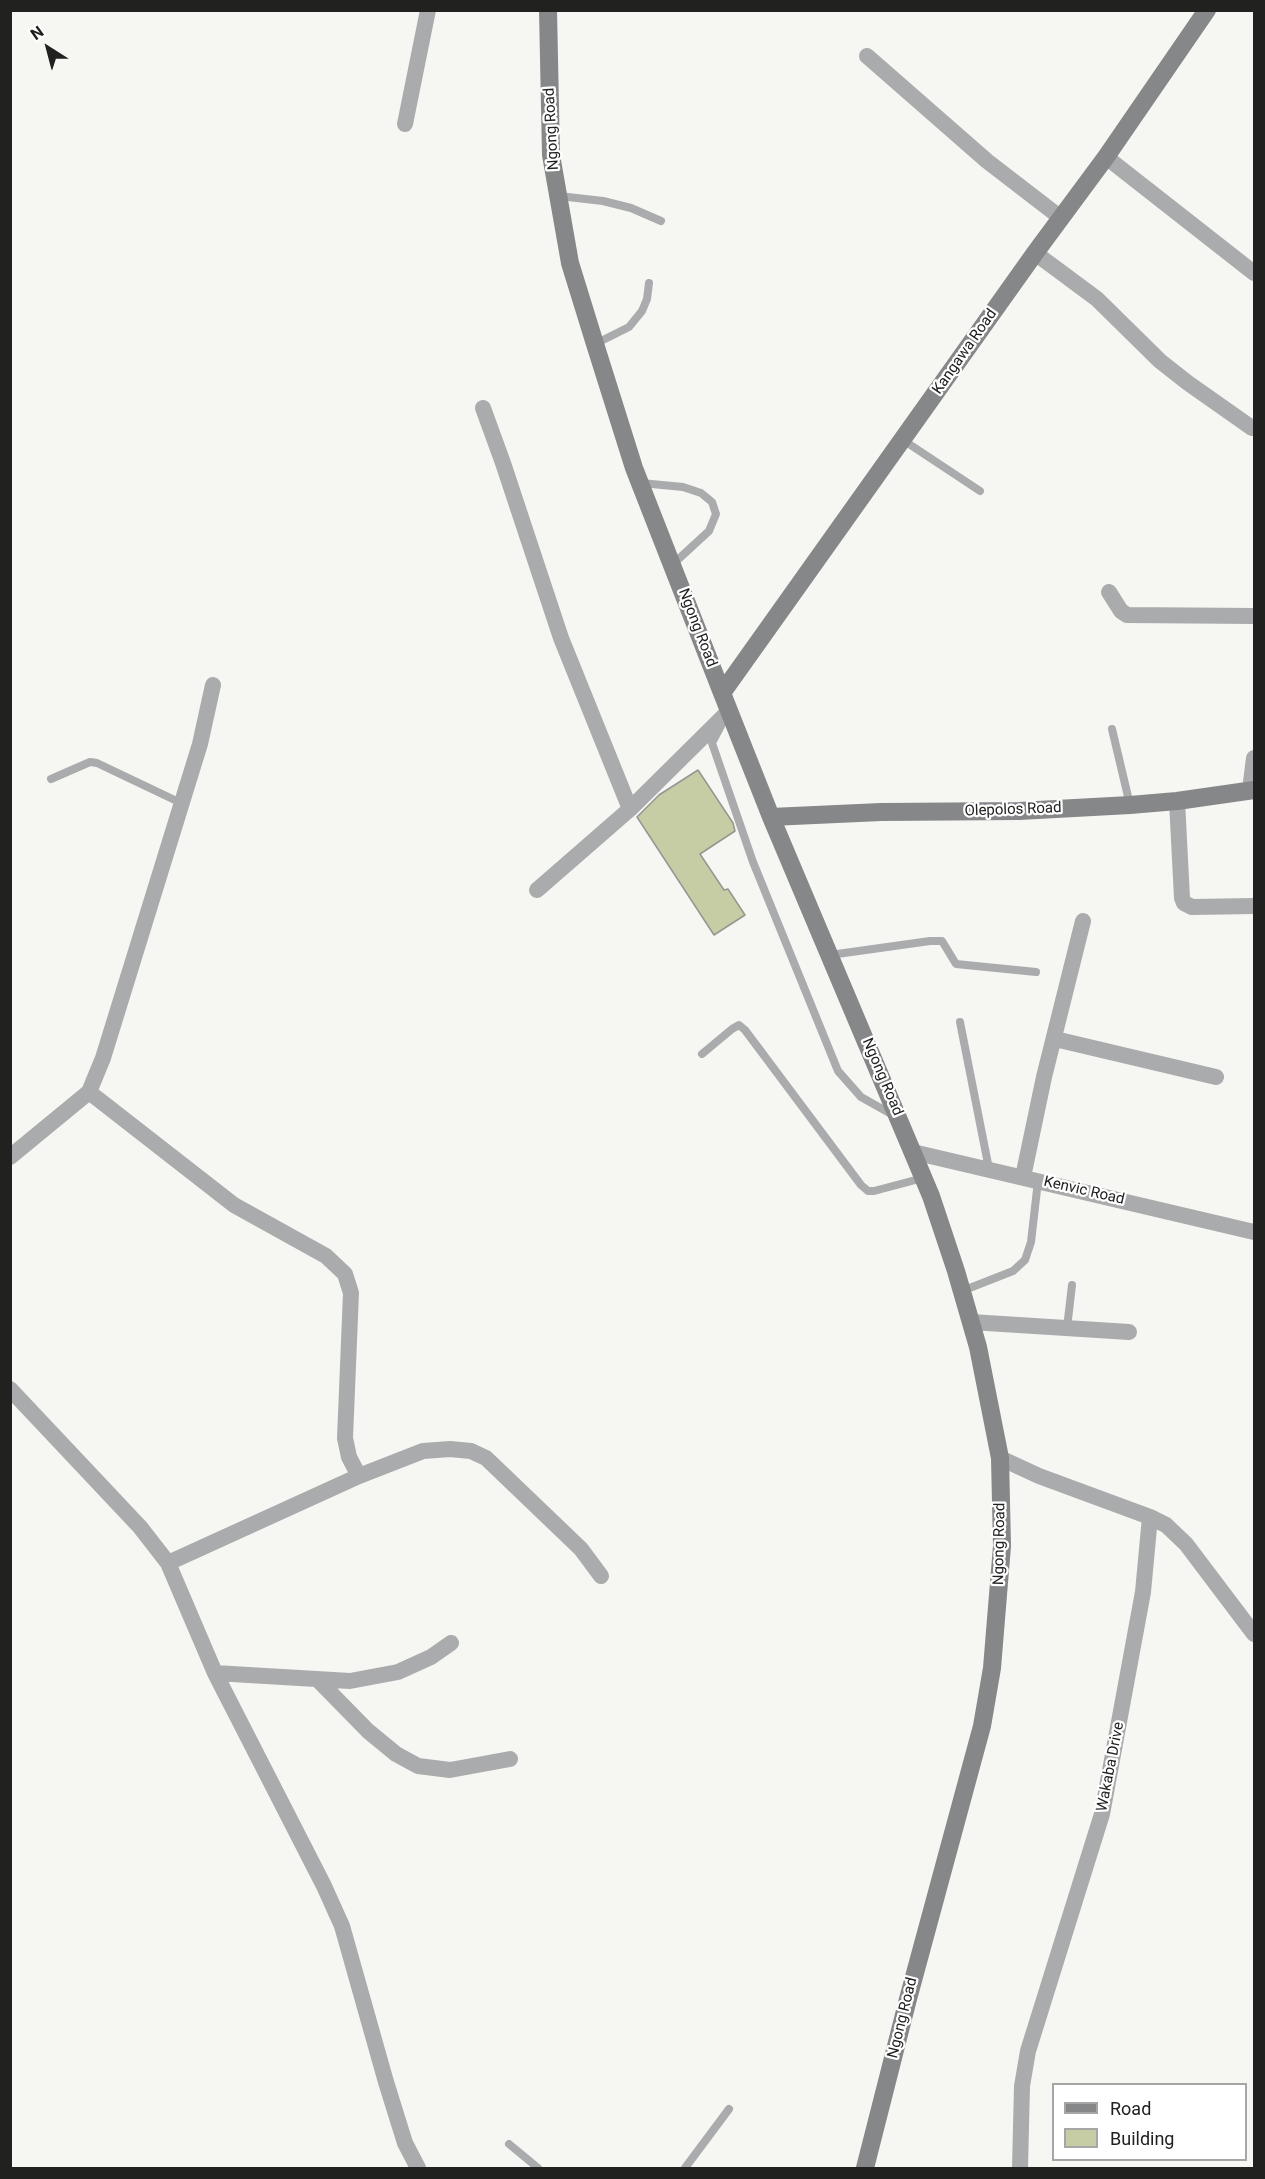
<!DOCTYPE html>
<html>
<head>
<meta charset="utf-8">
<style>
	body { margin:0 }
	#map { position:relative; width:1265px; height:2179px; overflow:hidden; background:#f6f7f2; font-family:Roboto,sans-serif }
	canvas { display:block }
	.frame { position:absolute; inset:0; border:12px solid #212120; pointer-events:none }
	.legend { position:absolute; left:1052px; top:2083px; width:195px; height:78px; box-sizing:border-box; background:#fff; border:2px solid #a6a6a6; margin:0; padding:8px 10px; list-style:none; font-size:18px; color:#212120 }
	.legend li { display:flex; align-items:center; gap:12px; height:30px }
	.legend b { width:30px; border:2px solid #a6a6a6 }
	.north { position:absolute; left:18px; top:18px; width:60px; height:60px; -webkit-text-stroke:4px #fff; paint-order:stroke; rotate:324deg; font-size:16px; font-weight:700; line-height:24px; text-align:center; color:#212120 }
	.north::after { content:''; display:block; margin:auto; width:21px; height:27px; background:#212120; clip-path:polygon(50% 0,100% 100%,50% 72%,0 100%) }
</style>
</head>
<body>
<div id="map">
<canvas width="1265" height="2179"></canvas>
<div class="frame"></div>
<ul class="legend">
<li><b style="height:8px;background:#858789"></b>Road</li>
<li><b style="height:16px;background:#c6cda4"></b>Building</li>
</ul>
<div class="north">N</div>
</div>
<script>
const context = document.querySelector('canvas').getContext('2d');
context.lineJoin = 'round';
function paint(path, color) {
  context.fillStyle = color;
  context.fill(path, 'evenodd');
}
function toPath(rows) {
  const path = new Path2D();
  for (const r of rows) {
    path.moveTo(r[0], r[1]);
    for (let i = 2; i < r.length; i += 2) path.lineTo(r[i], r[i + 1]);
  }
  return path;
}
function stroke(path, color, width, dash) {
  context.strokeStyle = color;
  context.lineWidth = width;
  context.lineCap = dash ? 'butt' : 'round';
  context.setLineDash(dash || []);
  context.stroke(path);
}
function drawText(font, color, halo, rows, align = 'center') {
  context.font = font + ' Roboto,sans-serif';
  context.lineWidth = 4.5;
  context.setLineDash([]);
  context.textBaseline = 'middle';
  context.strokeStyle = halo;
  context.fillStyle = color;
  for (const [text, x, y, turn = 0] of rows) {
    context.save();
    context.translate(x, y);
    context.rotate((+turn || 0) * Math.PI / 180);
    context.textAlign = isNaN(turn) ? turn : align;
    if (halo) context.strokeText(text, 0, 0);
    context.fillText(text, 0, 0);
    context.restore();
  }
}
const building = toPath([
	[698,770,733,823,735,831,700,854,724,890,728,889,745,915,714,935,637,817,659,795,698,770]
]);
paint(building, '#c6cda4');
stroke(building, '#959691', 1.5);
stroke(toPath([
	[559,196,603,201,631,208,661,221],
	[595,344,629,327,642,311,647,299,649,283],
	[903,440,980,491],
	[641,483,683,487,701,493,712,502,716,514,709,531,672,565],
	[721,726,712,743,753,862,838,1071,861,1097,893,1115],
	[1112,729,1130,805],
	[51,779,90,762,97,763,181,803],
	[830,955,930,941,942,941,956,964,1036,972],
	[960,1022,989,1169],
	[702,1054,732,1029,739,1025,745,1030,861,1185,868,1191,874,1191,923,1178],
	[962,1291,1013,1271,1025,1260,1031,1242,1038,1181],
	[1067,1328,1072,1285],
	[509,2144,538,2168],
	[685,2168,729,2109]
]), '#aaabad', 8);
stroke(toPath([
	[867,56,987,161,1061,218],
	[405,124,428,10],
	[1106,157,1254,273],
	[1035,253,1097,299,1160,361,1188,383,1252,428],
	[483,408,503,463,561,638,630,809],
	[1109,592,1121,611,1127,615,1254,616],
	[1250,790,1254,758],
	[1177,801,1182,898,1184,903,1192,907,1254,906],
	[537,890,630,809,729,711],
	[1055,1039,1216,1077],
	[89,1092,234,1205,326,1256,345,1274,351,1293,345,1438,349,1457,359,1476],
	[913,1152,1254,1232],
	[10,1157,89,1092,103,1058,200,744,213,685],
	[1023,1177,1044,1077,1083,921],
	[971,1322,1129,1332],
	[10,1389,140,1527,168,1563,215,1673,324,1886,342,1926,386,2082,405,2143,418,2168],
	[1000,1458,1039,1476,1150,1517,1143,1592,1102,1814,1028,2051,1022,2086,1020,2168],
	[1150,1517,1166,1525,1186,1544,1254,1634],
	[168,1563,359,1476,423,1451,450,1449,471,1451,486,1458,581,1549,601,1576],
	[215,1673,350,1681,398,1672,431,1657,451,1643],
	[318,1680,368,1731,396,1754,418,1766,450,1770,510,1759]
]), '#aaabad', 16);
stroke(toPath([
	[548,10,551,155,570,263,595,344,634,468,722,693,771,817,931,1196,956,1271,978,1347,1000,1458,1002,1546,992,1668,982,1726,908,1999,865,2168],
	[722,693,1035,253,1106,157,1207,10],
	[771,817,881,812,1019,811,1130,805,1177,801,1254,790]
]), '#858789', 18);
drawText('15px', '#212120', '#fff', [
	["Ngong Road",552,129,-93],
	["Kangawa Road",965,352,-55],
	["Ngong Road",697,628,69],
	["Olepolos Road",1013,810,-2],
	["Ngong Road",882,1077,67],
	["Kenvic Road",1084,1191,13],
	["Ngong Road",1000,1544,-89],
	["Wakaba Drive",1111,1767,-79],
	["Ngong Road",903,2018,-76]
]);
</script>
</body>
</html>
